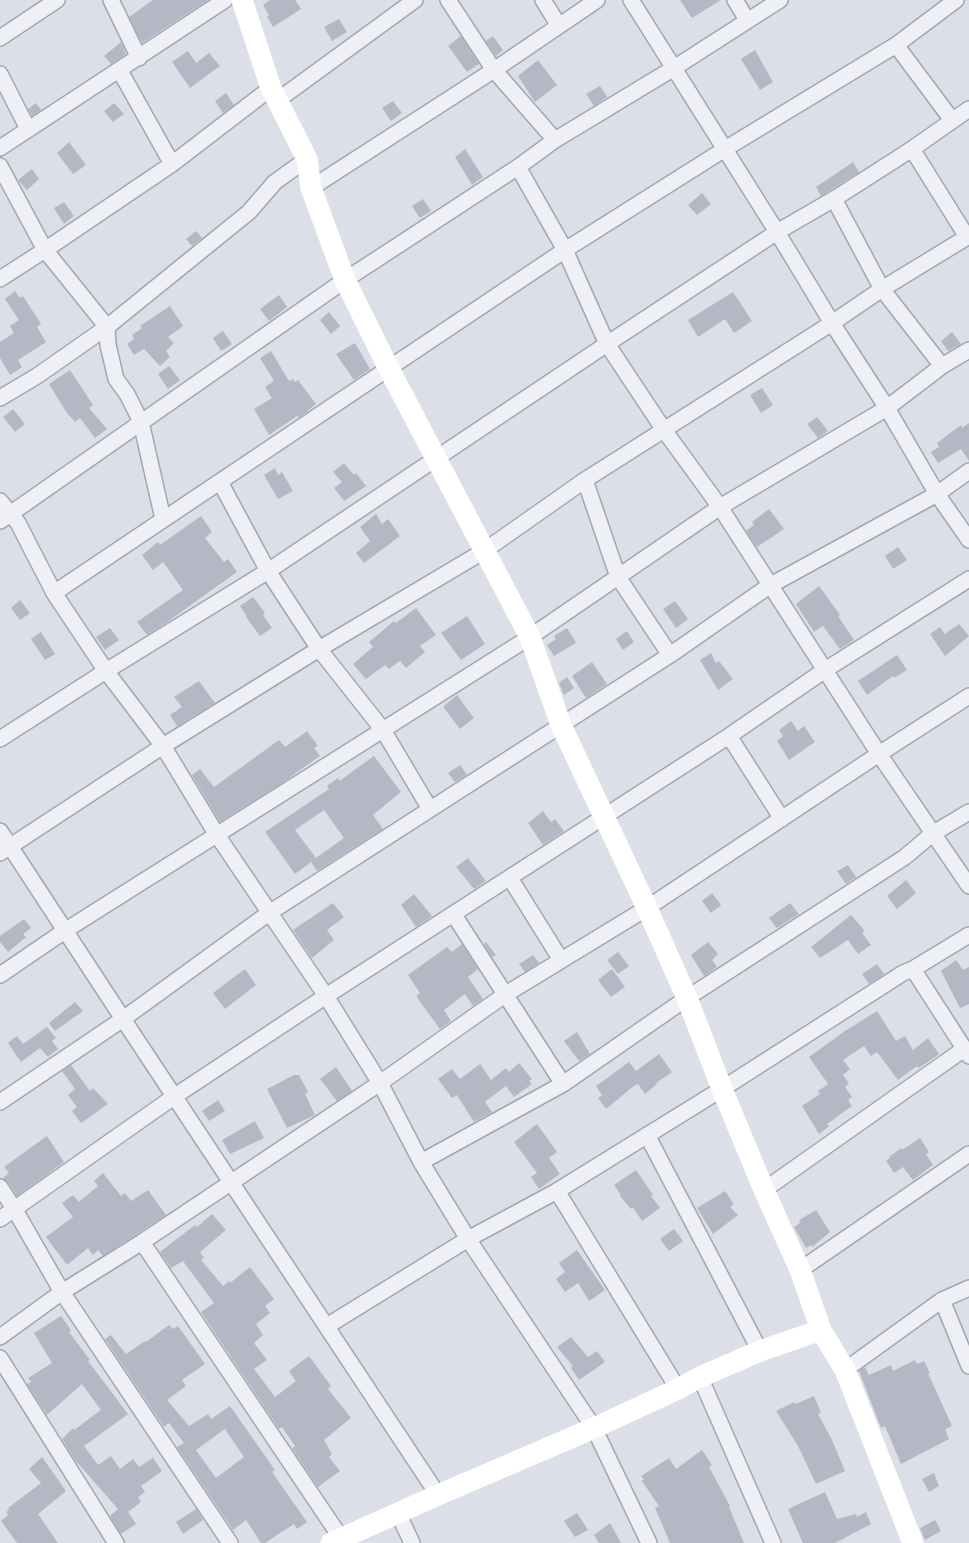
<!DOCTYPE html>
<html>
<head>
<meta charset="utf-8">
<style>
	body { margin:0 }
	canvas { display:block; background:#dcdfe7 }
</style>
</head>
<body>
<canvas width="969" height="1543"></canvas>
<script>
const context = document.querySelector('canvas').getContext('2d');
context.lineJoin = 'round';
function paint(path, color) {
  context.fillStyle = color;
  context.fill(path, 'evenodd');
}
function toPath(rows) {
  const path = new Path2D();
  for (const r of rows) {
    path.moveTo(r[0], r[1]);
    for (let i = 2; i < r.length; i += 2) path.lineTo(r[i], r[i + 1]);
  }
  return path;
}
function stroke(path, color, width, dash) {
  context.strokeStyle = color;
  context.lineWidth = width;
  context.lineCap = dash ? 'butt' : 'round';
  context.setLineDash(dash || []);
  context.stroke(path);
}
paint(toPath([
	[153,0,208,0,142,43,129,17],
	[270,0,295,0,301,9,273,27,267,17,269,15,263,5],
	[680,0,721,0,692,18],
	[339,19,347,32,332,41,324,27],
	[461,36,479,64,467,72,448,46],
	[493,36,503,50,496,56,486,41],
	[121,42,126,54,111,64,104,56],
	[755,50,773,82,760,90,741,59],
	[188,51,196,63,209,53,220,66,190,88,172,62],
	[538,60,557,85,535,102,518,76],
	[600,86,607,97,594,106,586,94],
	[226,93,234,105,223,113,215,101],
	[393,101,402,113,391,121,382,108],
	[36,103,41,110,32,116,28,109],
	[114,103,124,114,113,122,104,111],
	[69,142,86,165,73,174,57,153],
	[465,149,483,177,472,185,455,157],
	[853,162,859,172,821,196,816,187],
	[32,169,39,179,27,190,18,180],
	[702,193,711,204,697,215,688,205],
	[423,199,431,211,420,218,412,206],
	[64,202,74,216,64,224,54,208],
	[196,231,202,238,192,246,186,239],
	[15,291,20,298,23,296,41,324,37,327,46,342,18,360,22,367,10,375,0,358,0,342,14,333,10,326,19,320,5,299],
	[733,292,752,321,734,333,725,319,698,337,688,320],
	[279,295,287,307,269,321,260,309],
	[170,306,183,326,168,337,174,343,166,351,170,357,160,366,144,349,134,355,127,344,134,339,132,335,142,328,140,326],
	[329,312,340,326,331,334,320,320],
	[223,331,232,344,221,351,213,338],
	[952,332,961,344,948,351,941,341],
	[355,343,370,369,354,380,336,354],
	[271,351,289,381,293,379,295,382,298,380,316,404,299,418,297,416,269,435,254,409,272,398,265,387,274,381,260,358],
	[169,366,180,380,168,389,158,374],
	[70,370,93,405,89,408,107,429,95,438,80,418,75,422,67,413,49,384],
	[762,388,773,405,761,413,750,395],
	[13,409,25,424,15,432,3,417],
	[817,417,828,431,818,438,807,424],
	[969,423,969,461,961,449,938,463,931,452,939,447,937,443,961,425,962,428],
	[344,463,354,475,356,473,366,486,344,501,334,488,342,482,333,472],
	[275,468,278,475,282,472,293,491,278,499,264,475],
	[769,509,784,529,757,547,746,531,754,525,752,522],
	[376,514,382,524,388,519,400,536,364,563,356,553,370,541,360,527],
	[201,516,212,532,205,538,224,562,228,559,237,572,167,622,147,635,137,622,183,590,163,562,153,570,142,555,158,542,160,545],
	[898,547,907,560,893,569,885,556],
	[819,586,840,615,838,616,854,640,840,649,823,626,814,632,796,604],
	[253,597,265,613,263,615,272,628,260,636,246,617,247,616,240,606],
	[20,600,30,613,20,620,11,608],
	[675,601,688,619,676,628,663,609],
	[416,608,436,635,420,646,425,652,406,668,400,661,389,669,385,665,366,679,353,664,373,647,369,642,394,621,396,623],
	[467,616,485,644,461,660,441,633],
	[959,624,969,636,945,656,930,634,940,627,945,634],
	[110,628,119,640,105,650,96,637],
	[567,628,576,643,554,656,547,645,556,639,554,636],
	[627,631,634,642,623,650,616,639],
	[41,632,55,654,45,660,31,639],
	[711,653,716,663,719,661,733,679,718,690,700,660],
	[897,655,907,670,894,678,893,676,867,695,858,681],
	[592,662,607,684,586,698,572,676],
	[567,677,574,688,564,695,559,683],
	[199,681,215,703,177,726,170,715,182,707,174,697],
	[457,695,474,718,460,729,444,708,444,706],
	[791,721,798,731,804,726,815,742,789,760,777,741,783,736,779,730],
	[307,731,318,746,314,748,320,756,279,785,220,822,192,775,200,769,214,787,279,740,285,747],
	[374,756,401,792,373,815,383,829,317,871,311,862,295,874,265,832,329,789,327,786,338,778,340,781,353,771],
	[324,810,344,838,316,858,295,830],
	[460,765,467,775,455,782,448,773],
	[543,811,551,822,555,819,564,831,543,845,528,823],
	[468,858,486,881,474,889,456,867],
	[848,865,856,877,846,884,837,871],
	[906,880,916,893,897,909,887,896],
	[712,893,721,905,711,913,702,901],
	[414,894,432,916,416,927,401,905],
	[333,903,344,917,327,930,334,940,312,958,293,930],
	[790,903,799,914,777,928,769,918],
	[851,915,865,931,862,933,871,945,858,954,848,940,820,958,811,947],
	[24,919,31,928,23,934,26,937,8,952,0,942,0,936],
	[486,942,496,955,492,957,484,944],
	[708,942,718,954,712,960,717,967,704,976,691,955],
	[462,944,478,969,468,977,483,999,473,1006,465,994,444,1010,451,1021,440,1029,416,996,420,993,408,975,447,947,452,952],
	[618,952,629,966,618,974,607,960],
	[533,955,539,963,525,972,519,964],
	[956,960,963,970,969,967,969,1004,960,1008,941,971],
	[877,964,884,974,869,984,862,974],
	[245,969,256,985,225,1009,213,993],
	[612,969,625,987,611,997,598,980],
	[75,1002,83,1011,55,1031,49,1023],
	[877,1011,896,1041,905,1036,913,1050,928,1038,939,1054,928,1062,918,1068,917,1066,898,1080,877,1052,871,1056,864,1046,843,1060,850,1069,843,1075,849,1083,845,1087,852,1097,848,1100,852,1106,827,1124,829,1126,819,1134,802,1106,820,1094,818,1091,828,1084,809,1057,845,1031],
	[47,1027,56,1038,52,1041,58,1049,48,1057,40,1048,21,1062,8,1043,17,1036,23,1044],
	[577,1032,590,1054,579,1061,564,1041],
	[659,1054,672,1072,656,1083,657,1084,645,1094,638,1084,635,1085,606,1109,598,1098,602,1095,596,1086,629,1062,636,1071],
	[519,1063,532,1079,529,1081,532,1084,514,1097,506,1086,485,1102,492,1112,474,1122,457,1095,452,1098,438,1079,452,1069,460,1079,480,1064,491,1080,506,1068,509,1072],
	[71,1065,90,1091,93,1088,108,1104,81,1123,72,1111,77,1107,68,1095,75,1089,62,1071],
	[336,1067,352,1091,337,1101,320,1079],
	[294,1075,299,1075,308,1092,305,1094,315,1115,287,1128,267,1089],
	[218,1100,225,1111,209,1121,202,1111],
	[255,1121,264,1138,230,1154,222,1140],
	[537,1124,557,1152,549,1158,560,1174,539,1189,531,1177,537,1173,514,1142],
	[47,1136,64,1162,17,1196,8,1182,3,1178,9,1173,4,1167],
	[920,1138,929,1152,926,1154,933,1165,913,1180,903,1167,894,1173,886,1161,890,1158,889,1157,901,1148,902,1150],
	[636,1170,653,1195,651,1196,660,1208,642,1221,633,1207,631,1209,620,1196,621,1195,614,1185],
	[103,1173,121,1196,125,1193,131,1201,148,1190,166,1215,103,1256,98,1250,93,1255,88,1248,67,1265,46,1237,73,1217,62,1203,73,1195,79,1202,98,1186,94,1181],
	[725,1191,734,1204,730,1207,738,1215,713,1234,697,1208],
	[816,1210,830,1232,812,1247,811,1245,806,1248,794,1227,801,1222,799,1220],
	[212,1214,226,1230,200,1252,204,1258,201,1260,223,1286,229,1281,230,1283,250,1267,274,1299,265,1306,270,1313,256,1324,263,1335,254,1343,267,1360,254,1369,275,1397,296,1381,289,1371,309,1356,331,1386,328,1389,351,1418,324,1440,332,1454,329,1457,340,1471,318,1487,292,1448,295,1446,282,1427,279,1429,201,1312,214,1303,183,1261,171,1268,160,1252,195,1225,197,1227],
	[674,1229,683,1241,669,1251,660,1239],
	[577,1250,605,1290,589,1301,578,1283,565,1292,556,1279,565,1272,559,1263],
	[61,1316,71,1330,69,1332,90,1360,88,1361,128,1414,84,1446,98,1465,111,1456,120,1469,133,1459,139,1467,153,1458,162,1471,141,1486,145,1492,138,1497,141,1502,128,1512,136,1524,121,1534,110,1516,118,1509,75,1460,62,1439,73,1428,74,1430,101,1410,82,1384,47,1415,27,1384,31,1382,28,1378,52,1363,34,1333],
	[169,1325,173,1329,178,1326,205,1364,182,1380,186,1386,167,1400,189,1426,208,1414,211,1419,230,1406,275,1470,272,1472,307,1522,297,1529,294,1524,265,1543,261,1543,246,1520,233,1530,177,1447,184,1443,169,1423,164,1427,105,1339,111,1335,126,1354,145,1341,146,1342],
	[225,1429,244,1457,216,1478,196,1450],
	[571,1337,588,1357,597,1351,605,1362,579,1380,571,1368,573,1366,557,1347],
	[915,1360,917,1364,924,1361,930,1373,928,1373,952,1426,945,1429,949,1439,901,1464,885,1426,881,1428,859,1371,865,1367,869,1375,891,1365,893,1371],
	[814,1396,821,1413,818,1414,832,1440,845,1471,816,1484,798,1446,776,1411,794,1402,796,1404],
	[702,1450,712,1465,709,1467,730,1506,729,1507,744,1543,670,1543,655,1508,659,1506,642,1481,644,1479,641,1476,669,1458,676,1469],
	[42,1457,66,1491,38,1514,58,1543,17,1543,1,1521,8,1515,6,1512,9,1510,8,1508,41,1483,29,1469],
	[934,1473,939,1486,929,1492,922,1479],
	[825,1492,837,1519,856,1514,857,1517,866,1512,871,1524,835,1543,803,1543,788,1509],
	[196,1509,203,1520,183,1534,176,1522],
	[577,1513,588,1530,575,1537,564,1521],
	[935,1520,941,1531,925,1540,920,1528],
	[610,1523,621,1543,599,1543,594,1535]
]), '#b3b8c4');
const street = toPath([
	[111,0,139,58],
	[448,0,494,70,555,140],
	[543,0,559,26],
	[631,0,777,232,832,323,887,408,937,494,969,540],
	[735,0,747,20],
	[0,38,57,0],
	[896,45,952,120],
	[120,71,172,164],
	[0,74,28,129],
	[278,100,415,0],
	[0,148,225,0],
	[912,149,967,237],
	[0,166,45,250,107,327,108,345,116,379,127,394,141,422,163,519],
	[518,167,565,250,607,344,664,430,720,507,879,754,969,886],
	[311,188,494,70,597,0],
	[834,199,882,289,942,366],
	[0,279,45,250,172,164,271,88],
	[0,398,37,376,107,327,249,212,275,182,307,159],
	[585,480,618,577,670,655],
	[220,482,268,571,319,649,383,730,430,809],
	[0,501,18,523,54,593,106,671,163,746,217,835,326,996,380,1083,421,1162,468,1239,594,1428,649,1543],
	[0,521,345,280,518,167,555,140,674,68,780,0],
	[54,593,565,250,725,149,896,45,956,0],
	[729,736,782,819],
	[0,739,106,671,268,571,607,344,777,232,834,199,912,149,969,109],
	[0,831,123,1019,438,1495],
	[0,853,163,746,319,649,484,551,585,480,832,323,882,289,969,236],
	[510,878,561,960],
	[454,915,563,1084],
	[913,969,969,1056],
	[0,975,66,930,530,637,720,507,887,408,942,366,969,350],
	[0,1102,123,1019,269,913,670,655,769,586,937,494,969,471],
	[647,1135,760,1351],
	[421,1162,563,1084,687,998,905,857,932,834,969,812],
	[0,1187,15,1210,62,1292,230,1543],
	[764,1190,964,1049],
	[557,1191,678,1389],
	[0,1219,175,1096,326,996,729,736,825,670,969,579],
	[142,1242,341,1538],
	[800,1270,969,1154],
	[942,1300,969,1366],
	[327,1326,468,1239,557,1191,722,1089,903,973,913,969,969,935],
	[0,1337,62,1292,142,1242,380,1083,506,994,647,908,879,754,969,696],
	[0,1358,116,1543],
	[845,1370,942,1300,969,1288],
	[700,1377,773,1543],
	[398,1513,412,1543]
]);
stroke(street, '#a1a6b1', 18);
stroke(street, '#eff0f5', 15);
stroke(toPath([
	[242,0,271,88,307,159,311,188,345,280,389,369,530,637,561,725,647,908,687,998,722,1089,764,1190,800,1270,821,1330,845,1370,913,1543],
	[331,1543,438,1495,594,1428,678,1389,700,1377,760,1351,821,1330]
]), '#fff', 21);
</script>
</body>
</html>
